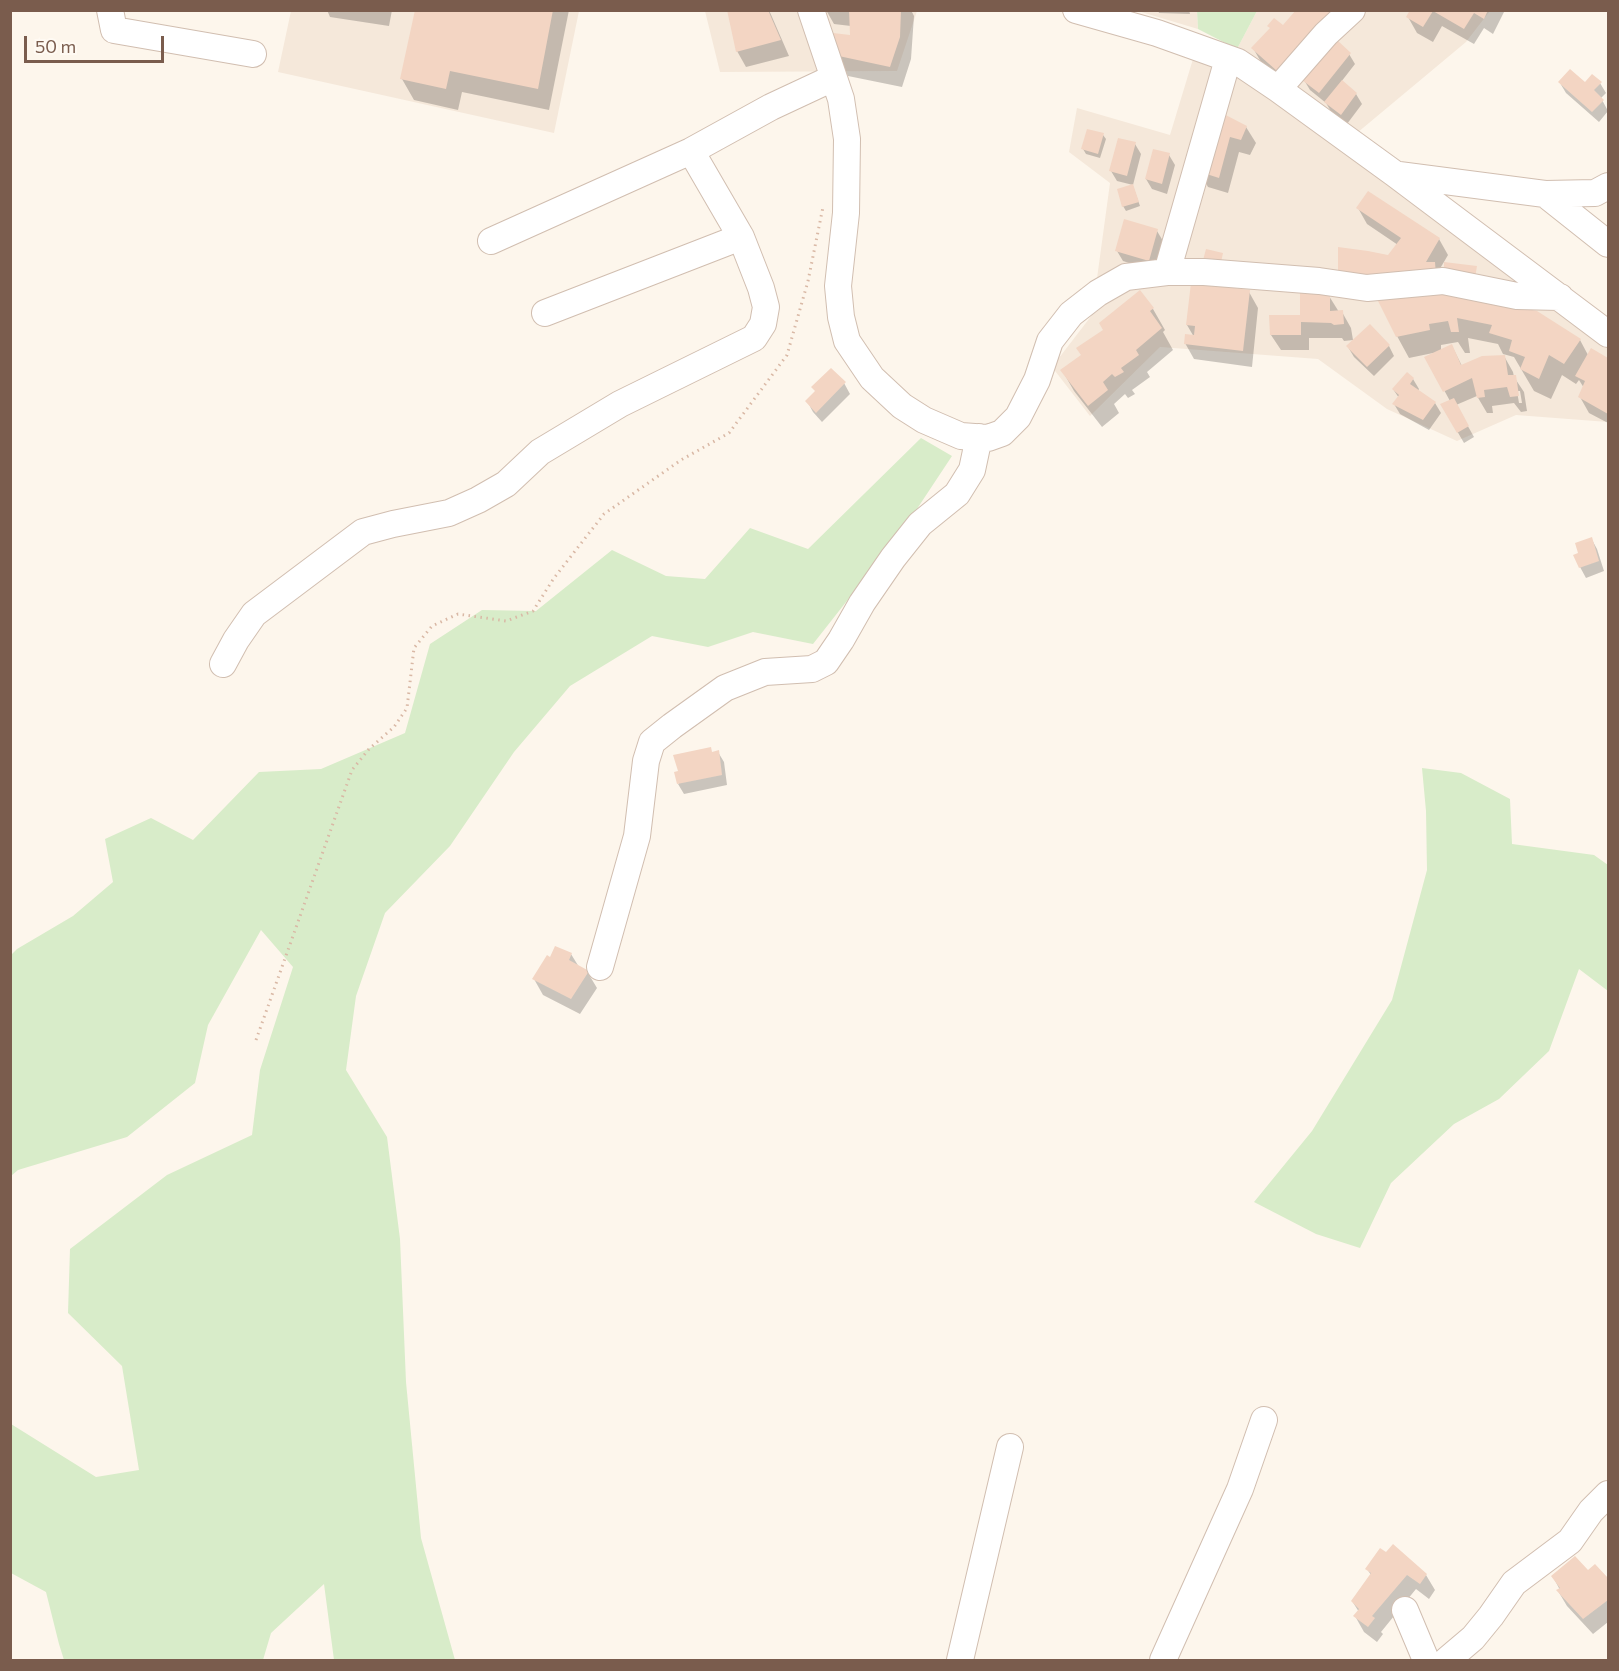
<!DOCTYPE html>
<html>
<head>
<meta charset="utf-8">
<style>
	body { margin:0 }
	#map { position:relative; width:1619px; height:1671px; overflow:hidden; background:#fdf6ec; font-family:Commissioner,sans-serif }
	canvas { display:block }
	.frame { position:absolute; inset:0; border:12px solid #7a5c4d; pointer-events:none }
	.scale { position:absolute; left:24px; top:36px; width:140px; height:27px; box-sizing:border-box; border:3px solid #7a5c4d; border-top:0; padding-left:8px; font-size:18px; line-height:21px; white-space:nowrap; color:#7a5c4d; -webkit-text-stroke:4px #fffaf3; paint-order:stroke }
</style>
</head>
<body>
<div id="map">
<canvas width="1619" height="1671"></canvas>
<div class="frame"></div>
<div class="scale">50 m</div>
</div>
<script>
const context = document.querySelector('canvas').getContext('2d');
context.lineJoin = 'round';
function paint(path, color) {
  context.fillStyle = color;
  context.fill(path, 'evenodd');
}
function toPath(rows) {
  const path = new Path2D();
  for (const r of rows) {
    path.moveTo(r[0], r[1]);
    for (let i = 2; i < r.length; i += 2) path.lineTo(r[i], r[i + 1]);
  }
  return path;
}
function stroke(path, color, width, dash) {
  context.strokeStyle = color;
  context.lineWidth = width;
  context.lineCap = dash ? 'butt' : 'round';
  context.setLineDash(dash || []);
  context.stroke(path);
}
paint(toPath([
	[291,11,579,11,554,133,278,72],
	[705,11,917,11,897,71,720,72],
	[1138,11,1197,11,1198,29],
	[1257,11,1490,11,1466,42,1339,148,1608,341,1608,422,1516,415,1457,441,1387,409,1318,359,1160,347,1090,416,1052,367,1092,315,1110,183,1069,152,1077,108,1170,135,1193,59,1237,49]
]), '#f5e8da');
paint(toPath([
	[1197,11,1257,11,1237,49,1198,29],
	[921,438,952,456,905,527,813,644,753,632,708,647,652,636,570,686,514,752,450,846,385,913,356,996,346,1070,387,1137,400,1239,406,1382,421,1538,455,1660,334,1660,324,1584,271,1633,263,1660,64,1660,59,1644,46,1592,11,1573,11,1424,96,1477,139,1470,122,1366,68,1313,70,1249,167,1175,252,1135,260,1070,293,967,261,930,208,1025,195,1083,127,1137,18,1170,11,1176,11,955,17,949,73,916,113,882,105,839,151,818,193,840,259,772,321,769,405,733,430,644,482,610,536,611,612,550,666,576,705,579,750,528,808,549],
	[1422,768,1461,773,1510,799,1512,844,1594,855,1608,865,1608,991,1579,969,1549,1051,1499,1099,1454,1124,1391,1183,1360,1248,1316,1234,1254,1202,1312,1131,1392,1000,1427,870,1426,811]
]), '#d8ecc9');
paint(toPath([
	[327,10,392,10,389,26,330,17],
	[417,10,569,10,549,110,462,92,458,110,414,100,402,79],
	[728,10,769,10,789,56,746,67,737,51],
	[826,10,911,10,914,16,911,59,902,87,848,76,836,54,851,37,851,26,834,24],
	[1158,10,1189,10,1190,14,1159,13],
	[1298,10,1364,10,1351,28,1326,50,1290,92,1265,69,1253,48,1283,27],
	[1411,10,1505,10,1493,34,1484,28,1474,44,1442,26,1433,42,1417,33,1408,17],
	[1349,54,1355,64,1341,82,1356,94,1362,104,1347,124,1332,113,1326,103,1310,90,1304,80],
	[1560,83,1585,84,1600,83,1606,93,1601,98,1608,111,1599,122,1566,93],
	[1216,112,1246,127,1256,143,1250,155,1239,152,1228,193,1208,187,1199,171],
	[1103,135,1106,139,1100,158,1086,154,1083,149],
	[1135,144,1141,154,1133,185,1117,181,1111,171],
	[1169,155,1175,165,1167,194,1152,189,1146,179],
	[1133,186,1140,206,1126,211,1123,206],
	[1358,208,1439,239,1448,255,1438,272,1580,340,1588,355,1591,350,1608,359,1608,423,1589,413,1580,397,1584,388,1579,380,1576,384,1562,375,1551,399,1534,391,1514,357,1503,354,1498,344,1468,338,1470,353,1465,353,1458,342,1441,345,1441,351,1452,346,1462,366,1504,356,1513,372,1514,377,1524,392,1527,411,1521,412,1514,403,1492,406,1493,413,1487,413,1477,396,1456,405,1474,437,1464,443,1442,405,1450,401,1426,357,1433,354,1433,353,1409,358,1397,336,1389,257,1398,245,1367,224],
	[1517,391,1520,391,1522,403,1519,403],
	[1157,231,1163,241,1154,271,1123,261,1117,251],
	[1140,292,1153,309,1165,330,1163,332,1173,350,1147,372,1150,377,1132,390,1135,394,1128,398,1125,394,1114,404,1119,413,1102,427,1074,391,1062,370,1082,356],
	[1249,292,1258,308,1252,367,1194,359,1185,343,1194,337,1187,325],
	[1329,296,1339,312,1342,312,1351,328,1353,340,1344,341,1342,338,1309,338,1309,350,1281,350,1271,335,1302,317],
	[1389,346,1394,356,1374,376,1354,357,1348,347],
	[1413,379,1419,389,1418,391,1435,403,1441,413,1429,430,1400,414,1394,404,1399,398,1393,389],
	[844,383,850,394,822,422,813,412,807,401,816,392],
	[1591,538,1597,549,1604,571,1586,578,1580,567,1580,554],
	[718,752,724,762,727,785,684,794,678,784,713,753],
	[571,954,579,967,588,973,597,988,580,1014,543,995,534,979,551,959],
	[1595,1566,1608,1580,1608,1622,1593,1634,1567,1606,1558,1591,1560,1590,1553,1577,1588,1572],
	[1367,1569,1426,1575,1435,1590,1429,1599,1416,1589,1381,1632,1383,1634,1377,1642,1364,1632,1355,1616,1359,1612,1352,1601,1371,1575]
]), '#0003');
paint(toPath([
	[415,10,553,10,538,89,450,71,446,89,400,79],
	[727,10,768,10,781,40,736,52],
	[849,10,901,10,900,37,890,67,834,55,833,33,850,35],
	[1296,10,1334,10,1277,71,1251,48,1270,28,1267,26,1274,18,1283,25],
	[1410,10,1488,10,1484,19,1474,13,1464,29,1433,11,1423,27,1406,17],
	[1338,41,1351,53,1319,93,1302,80],
	[1570,69,1585,82,1592,74,1602,82,1594,90,1604,100,1592,112,1558,82],
	[1342,80,1357,93,1341,115,1324,102],
	[1216,110,1247,126,1241,140,1230,137,1219,178,1197,171],
	[1087,129,1104,133,1098,154,1081,149],
	[1118,138,1136,142,1127,176,1109,171],
	[1153,149,1170,153,1162,184,1145,179],
	[1133,184,1139,202,1122,207,1117,189],
	[1368,191,1440,238,1426,262,1435,262,1436,275,1338,278,1338,247,1368,251,1388,255,1401,238,1356,208],
	[1124,219,1158,229,1149,261,1115,251],
	[1206,249,1223,253,1220,267,1202,264],
	[1444,262,1477,266,1475,278,1444,273],
	[1191,283,1250,290,1243,351,1184,344,1185,334,1194,335,1195,326,1186,325],
	[1140,290,1154,308,1150,311,1162,328,1136,350,1139,355,1121,368,1124,372,1115,377,1112,374,1103,382,1108,390,1088,406,1060,370,1081,355,1076,348,1103,330,1099,323],
	[1447,291,1537,311,1581,339,1564,364,1549,355,1539,379,1520,369,1525,357,1509,351,1512,340,1489,333,1492,325,1457,318,1459,332,1451,332,1448,321,1429,324,1430,330,1396,337,1375,295],
	[1300,293,1330,294,1330,311,1343,310,1344,324,1334,325,1331,323,1301,322,1301,335,1270,335,1269,315,1300,315],
	[1370,324,1390,345,1367,367,1346,346],
	[1452,344,1461,365,1482,356,1505,355,1508,375,1516,375,1519,396,1510,397,1507,387,1484,390,1485,397,1477,398,1472,378,1443,392,1424,357],
	[1591,348,1608,358,1608,414,1578,397,1585,381,1575,376],
	[831,368,846,382,816,413,805,401,815,391,811,387],
	[1407,372,1414,378,1410,384,1436,402,1423,420,1392,404,1399,395,1392,389],
	[1454,398,1469,426,1457,433,1440,404],
	[1592,537,1599,561,1579,568,1573,555,1578,553,1575,543],
	[711,747,712,752,719,750,722,775,677,784,674,772,678,771,673,755],
	[555,946,572,953,569,960,589,971,571,999,532,979,547,955,550,957],
	[1393,1544,1427,1574,1420,1584,1407,1575,1372,1616,1375,1618,1368,1627,1353,1616,1359,1609,1351,1601,1371,1573,1365,1569,1380,1548,1386,1552],
	[1575,1556,1588,1570,1595,1564,1608,1578,1608,1600,1583,1619,1556,1590,1560,1588,1551,1576]
]), '#f3d5c3');
const minor = toPath([
	[110,10,114,30,253,54],
	[811,10,841,99,847,139,846,213,838,286,841,317,847,341,872,378,902,406,924,420,961,436,988,438,1002,433,1018,417,1037,380,1050,341,1071,314,1098,293,1126,277,1167,272,1204,272,1319,281,1367,288,1443,281,1517,296,1560,297],
	[1076,10,1157,33,1238,62,1278,89,1395,174,1608,334],
	[1278,89,1326,34,1352,10],
	[1399,175,1545,194,1595,193,1608,186],
	[1545,194,1608,244],
	[491,241,691,151,771,107,833,78],
	[1167,272,1228,59],
	[545,313,741,237,691,151],
	[223,664,236,640,254,614,363,532,393,524,449,513,478,500,506,484,540,452,620,404,754,338,763,324,766,307,761,288,741,237],
	[600,967,637,836,646,761,652,742,672,726,725,688,765,672,812,669,826,662,841,640,862,603,893,558,920,524,957,494,972,470,979,437],
	[1405,1610,1426,1660],
	[960,1660,1010,1447],
	[1163,1660,1240,1489,1264,1420],
	[1447,1660,1473,1638,1491,1616,1514,1583,1570,1541,1591,1511,1608,1494]
]);
stroke(minor, '#d1beb0', 28);
stroke(toPath([
	[256,1040,352,770,369,749,394,727,407,708,414,648,432,626,458,614,506,621,533,611,554,578,604,514,681,460,729,433,787,355,808,281,823,207]
]), '#d9b8a5', 3, [1.5, 4.5]);
stroke(minor, '#fff', 26);
</script>
</body>
</html>
